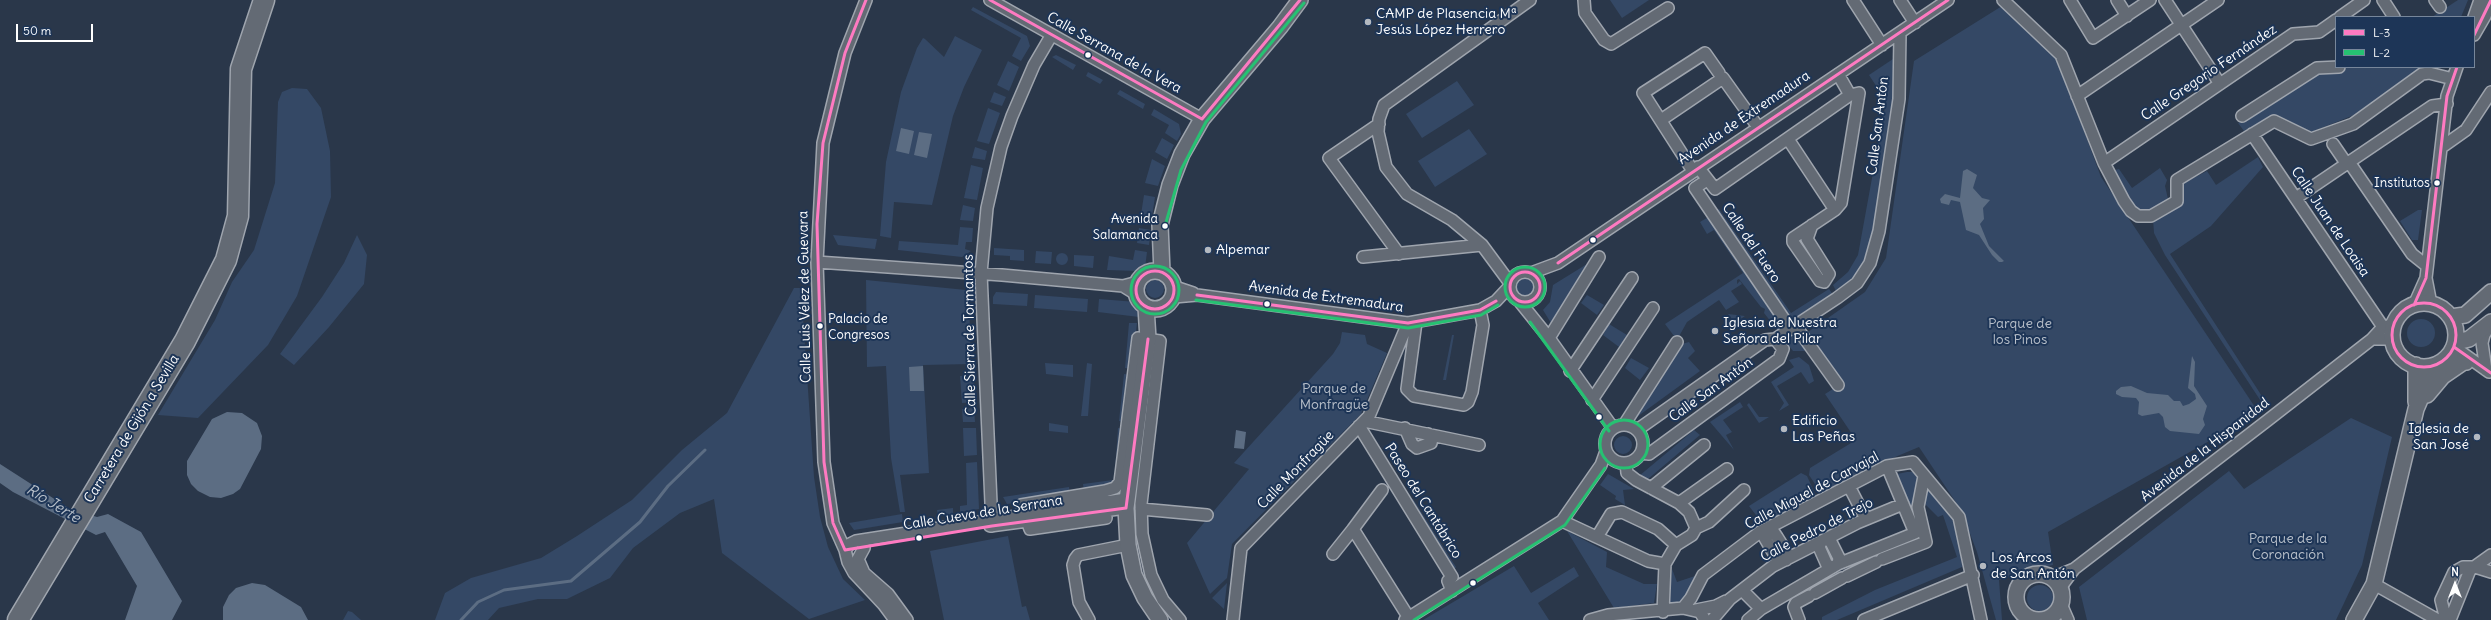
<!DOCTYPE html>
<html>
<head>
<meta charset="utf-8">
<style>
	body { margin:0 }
	#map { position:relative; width:2491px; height:620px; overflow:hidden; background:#2a374a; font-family:Delius,sans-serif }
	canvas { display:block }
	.legend { position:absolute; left:2335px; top:16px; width:140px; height:52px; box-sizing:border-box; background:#1d3557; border:1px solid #77869a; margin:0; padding:5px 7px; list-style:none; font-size:12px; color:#fff }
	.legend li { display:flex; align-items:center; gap:8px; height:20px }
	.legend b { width:20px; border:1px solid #77869a }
	.north { position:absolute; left:2435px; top:564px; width:40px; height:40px; -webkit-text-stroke:3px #1d3557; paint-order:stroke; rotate:0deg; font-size:11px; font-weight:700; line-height:16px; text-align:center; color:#fff }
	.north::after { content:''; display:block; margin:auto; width:14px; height:18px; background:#fff; clip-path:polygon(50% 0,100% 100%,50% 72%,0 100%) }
	.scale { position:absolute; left:16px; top:24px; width:77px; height:18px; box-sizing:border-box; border:2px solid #fff; border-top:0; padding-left:5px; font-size:12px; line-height:14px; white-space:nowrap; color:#fff; -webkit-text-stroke:3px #1d3557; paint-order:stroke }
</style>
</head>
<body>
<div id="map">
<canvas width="2491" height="620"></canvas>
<ul class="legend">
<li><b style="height:5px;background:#fe7ac1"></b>L-3</li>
<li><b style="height:5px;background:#26c172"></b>L-2</li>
</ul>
<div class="north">N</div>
<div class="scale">50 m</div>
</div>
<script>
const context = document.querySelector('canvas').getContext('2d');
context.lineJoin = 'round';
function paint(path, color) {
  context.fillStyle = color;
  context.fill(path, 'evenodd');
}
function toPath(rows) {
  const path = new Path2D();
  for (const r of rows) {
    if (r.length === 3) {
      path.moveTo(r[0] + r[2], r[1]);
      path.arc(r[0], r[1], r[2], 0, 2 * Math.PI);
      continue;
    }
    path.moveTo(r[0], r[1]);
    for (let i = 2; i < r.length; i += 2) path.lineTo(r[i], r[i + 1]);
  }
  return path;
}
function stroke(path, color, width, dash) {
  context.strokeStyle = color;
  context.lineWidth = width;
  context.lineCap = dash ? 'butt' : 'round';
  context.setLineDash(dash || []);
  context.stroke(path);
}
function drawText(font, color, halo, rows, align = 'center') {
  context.font = font + ' Delius,sans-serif';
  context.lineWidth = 4;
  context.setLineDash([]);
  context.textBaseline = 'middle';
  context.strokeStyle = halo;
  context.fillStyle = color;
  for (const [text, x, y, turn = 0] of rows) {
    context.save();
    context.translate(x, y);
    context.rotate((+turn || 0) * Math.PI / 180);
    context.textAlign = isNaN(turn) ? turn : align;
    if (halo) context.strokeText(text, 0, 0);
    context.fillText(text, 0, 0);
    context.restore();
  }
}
paint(toPath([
	[1610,0,1649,0,1622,18],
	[2458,0,2468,0,2461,17,2432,17],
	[2002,6,2057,58,2101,177,2259,413,2048,532,2053,565,2031,569,1999,580,2002,620,1996,620,1977,552,1961,510,1919,447,1876,465,1861,447,1875,464,1821,493,1809,475,1810,468,1856,440,1825,394,1833,389,1807,351,1793,351,1782,337,1795,328,1840,378,1808,332,1865,292,1886,258,1914,61],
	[973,7,1027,36,1030,46,1021,61,1012,56,1021,38,971,10],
	[955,36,982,50,964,87,953,116,932,205,894,202,891,238,880,236,886,162,901,92,917,48,923,38,925,39,944,57],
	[1056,55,1076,65,1073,70,1052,57],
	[1896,57,1893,105,1875,231,1867,256,1856,276,1837,293,1833,285,1848,272,1858,255,1886,101,1869,75],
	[1008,61,1019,67,1009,91,997,85],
	[2348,67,2423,67,2354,115,2314,131,2309,132,2272,117,2244,131,2238,123,2320,71,2341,71],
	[1088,72,1103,80,1100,84,1086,76],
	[1457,81,1474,105,1422,138,1406,114],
	[292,88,307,89,321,108,330,151,331,197,297,296,268,345,198,418,158,415,215,320,232,282,254,250,275,183,278,102,282,92],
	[1120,90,1145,104,1143,109,1117,94],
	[994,92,1006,97,1002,106,990,102],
	[988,108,1000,113,989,144,977,141],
	[1154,109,1179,124,1181,134,1177,141,1165,133,1169,125,1151,115],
	[1469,129,1487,154,1435,187,1418,161],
	[1162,138,1174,145,1167,159,1155,152],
	[975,147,987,151,985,160,972,158],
	[2258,157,2263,167,2211,226,2170,254,2267,404,2264,406,2165,255,2154,233,2153,218,2174,209,2181,183,2175,174,2179,172,2186,182,2207,171,2216,185],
	[1152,159,1165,166,1158,186,1145,183],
	[971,165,983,168,977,200,964,198],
	[2160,168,2167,180,2165,186,2168,199,2147,213,2135,210,2117,179,2115,170,2119,169,2132,188],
	[1144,195,1155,197,1151,223,1140,221],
	[963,205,975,208,973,221,960,220],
	[1719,209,1791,313,1829,289,1834,296,1791,322,1714,213],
	[2418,210,2422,210,2418,240,2412,240,2400,221],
	[1710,216,1787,327,1779,332,1764,313,1765,309,1761,307,1739,279,1737,280,1737,284,1740,281,1742,284,1731,291,1739,302,1726,310,1719,300,1687,322,1677,340,1665,324,1743,273,1714,230,1707,234,1700,222],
	[960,227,973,228,972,242,966,242,965,249,971,251,962,257,898,250,899,241,958,245],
	[1139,228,1151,230,1149,245,1137,243],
	[357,235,367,255,364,284,329,327,294,365,280,354,322,297,344,263],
	[833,235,877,239,875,249,838,245],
	[994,248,1024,250,1024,261,1010,260,1010,256,994,255],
	[1135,250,1147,252,1145,268,1138,271,1107,270,1109,256,1133,260],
	[1036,251,1052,252,1051,264,1035,263],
	[1062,259,6],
	[1074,255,1094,256,1093,268,1074,266],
	[1587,264,1551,323,1543,310,1550,302,1553,285],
	[1525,287,9],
	[866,280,966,290,969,298,971,364,923,365,929,473,900,475,905,512,900,512,891,458,886,366,867,367],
	[1155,289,9],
	[794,288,801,288,814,477,820,517,828,547,843,579,865,600,809,619,722,553,714,499,680,513,633,548,610,578,567,599,538,599,499,608,488,620,435,620,445,593,471,578,541,558,577,536,632,500,682,450,727,413],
	[996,292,1028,294,1027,306,993,304,993,297],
	[1035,295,1088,299,1087,312,1034,308],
	[1587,295,1604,305,1597,315,1581,303],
	[1099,299,1136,302,1139,317,1098,312],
	[1728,314,1745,316,1735,323],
	[2421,333,14],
	[1129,323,1137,323,1132,369,1125,368],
	[1609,324,1627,335,1619,347,1603,335],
	[1342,332,1365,335,1367,344,1387,353,1361,414,1232,544,1227,578,1210,594,1187,543,1249,469,1234,463,1333,354,1340,343],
	[1452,335,1454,335,1446,380,1443,380],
	[1689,342,1695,351,1688,358,1700,371,1630,422,1678,345],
	[1799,357,1809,365,1814,381,1809,384,1801,372,1777,386,1789,405,1779,411,1784,403,1771,382,1794,367,1789,360],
	[1631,358,1649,368,1640,380,1625,368],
	[1045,363,1073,365,1073,377,1046,374],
	[1087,363,1092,364,1088,416,1081,416],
	[1124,374,1131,375,1125,422,1119,421],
	[973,375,975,402,962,403,960,376],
	[1740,402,1743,407,1723,420,1732,432,1726,435,1734,450,1710,422],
	[1749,403,1759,417,1769,417,1759,423,1747,405],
	[974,408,975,422,963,422,962,409],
	[2351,418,2392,437,2362,565,2336,620,2087,620,2079,587,2229,471,2244,489],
	[1049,423,1068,426,1068,433,1049,431],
	[963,428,976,428,977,455,964,456],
	[1118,428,1123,429,1118,471,1115,471],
	[1694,430,1700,435,1648,479,1639,476],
	[1623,445,9],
	[977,462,979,509,960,512,960,506,967,505,966,463],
	[1907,472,1914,472,1920,479,1919,531,1897,474],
	[1801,473,1807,476,1816,496,1769,521,1759,519,1749,506],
	[1608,474,1634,489,1623,490,1625,505,1615,499,1616,496,1600,485],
	[1113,480,1113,488,1084,492,1083,484],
	[1926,485,1944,505,1955,525,1961,544,1962,567,1837,620,1822,620,1822,617,1875,590,1957,557,1943,515,1938,517,1921,500],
	[1069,487,1070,495,1007,504,1003,497],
	[1413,499,1456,567,1453,571,1409,501],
	[953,508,953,514,938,516,937,510],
	[902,514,903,522,854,530,849,523],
	[1567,531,1607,552,1606,567,1644,584,1657,584,1654,603,1614,608],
	[1008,536,1022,607,1026,606,1030,620,944,620,930,551],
	[1514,566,1531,593,1574,567,1579,576,1538,603,1549,620,1423,620],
	[1672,569,1677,582,1695,576,1685,600,1679,603,1669,602],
	[1227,583,1224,609,1212,598],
	[2040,598,13],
	[348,611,352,612,361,620,343,620]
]), '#344865');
paint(toPath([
	[901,128,914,131,909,154,896,151],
	[919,132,932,134,927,158,914,155],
	[1967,169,1977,175,1973,188,1982,198,1990,200,1983,208,1984,219,1980,224,1989,246,2004,261,2002,262,1999,262,1992,255,1979,235,1966,230,1960,202,1951,200,1949,205,1941,203,1940,199,1945,194,1960,198,1963,171],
	[2192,356,2195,362,2194,386,2207,406,2203,419,2205,425,2199,434,2170,431,2165,427,2163,417,2159,413,2142,416,2138,414,2139,402,2136,398,2122,397,2116,394,2116,391,2121,387,2131,386,2147,393,2168,395,2174,401,2180,401,2183,406,2189,404,2196,399,2195,394,2188,388],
	[923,366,924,391,910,391,909,367],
	[227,412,242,413,257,423,262,436,261,449,240,489,233,494,221,498,210,497,198,491,191,484,187,475,187,461,212,419],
	[1236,430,1246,432,1244,449,1234,448],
	[0,464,70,509,97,517,108,514,141,532,182,601,172,620,125,620,137,586,105,532,96,535,13,492,0,483],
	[252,583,265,585,301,607,308,620,223,620,223,607,229,595,236,588]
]), '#5c6d83');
stroke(toPath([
	[461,620,478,602,504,590,571,581,640,522,668,486,705,450]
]), '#5c6d83', 3);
const street = toPath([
	[866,0,845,53,823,143,817,262,824,462,833,523,845,550,848,562,854,573,884,605,895,620],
	[990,0,1202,119],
	[1584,0,1585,13,1604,40,1611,44,1668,8],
	[1853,0,1882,45],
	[1900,0,1915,23],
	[2003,0,2061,55,2104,163,2124,201,2131,211,2138,216,2151,216,2177,201,2177,180,2274,121,2311,139,2353,124,2422,74,2429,73,2453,79],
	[2070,0,2093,38,2150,0],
	[2117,0,2127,16],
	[2165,0,2220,84],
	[2383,0,2394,17],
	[2435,0,2440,7],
	[2340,17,2364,0],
	[2474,17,2480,0],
	[2474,35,2485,16,2491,0],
	[1838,74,1850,95],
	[2077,96,2218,0],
	[2242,116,2317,68,2339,67],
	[1661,120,1723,78,1758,127],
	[1379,124,1329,158,1399,254],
	[2252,134,2383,327],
	[1788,139,1835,210,1793,238,1793,242,1820,281,1824,282,1829,274,1807,239,1812,225],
	[2333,144,2346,163],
	[2442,147,2466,130,2491,92],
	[2349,162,2412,254,2427,266],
	[2104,163,2293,34,2319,32,2336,20],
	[1698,167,1715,189,1850,95,1859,93,1841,203,1835,210],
	[1693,171,1643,93,1705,53,1719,73],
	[1707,180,1695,188,1790,328],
	[2296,198,2432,106,2447,104],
	[1363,257,1482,245],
	[817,262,1002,275,1123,286,1138,282],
	[1525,287,15],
	[1531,273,1558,263,1948,0],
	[2426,278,2431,304],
	[1510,283,1482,245,1452,220,1407,194,1386,167,1378,132,1379,119,1384,105,1530,0],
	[1123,286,1136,294],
	[1175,287,1193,293],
	[1174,297,1197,295,1408,323,1480,310,1496,301,1510,286],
	[1520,302,1549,338,1613,428],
	[2414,305,2426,278,2447,96,2457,67],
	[1416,322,1407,389,1414,396,1464,405,1468,402,1472,392,1483,325,1480,310],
	[1795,325,1838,385],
	[1549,338,1599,257],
	[1775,339,1837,298,1857,283,1870,263,1879,231,1899,99,1900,33],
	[2372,339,2393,339],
	[2454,347,2489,372],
	[2446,358,2467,364],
	[2486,370,2482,343,2484,335,2490,325],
	[1570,371,1632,278],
	[1592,400,1653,308],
	[1364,421,1479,445],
	[1624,444,19],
	[1624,425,1677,342],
	[1359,426,1452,577,1448,581,1452,591],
	[1405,428,1412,444,1417,448,1431,443,1432,439,1428,434],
	[1637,430,1765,340,1775,339,1783,349,1779,359,1649,454,1641,453],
	[1846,487,1851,490,1866,519],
	[1651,488,1704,445],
	[1382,490,1353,529,1409,618],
	[1105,491,1106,518,1030,529,1021,505,1105,491,1115,488,1120,482,1138,338,1160,341,1141,504,1142,534,1151,575,1163,600,1180,620],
	[1679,503,1727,469],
	[1141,509,1207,515],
	[1562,521,1648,561,1665,564,1676,545,1692,535,1696,528,1689,512,1679,503,1636,480,1627,473,1626,463],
	[990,526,1126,508],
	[992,526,981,273,987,208,1001,147,1012,116,1034,65,1051,36],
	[1696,528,1709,522,1744,490],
	[1766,529,1773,531,1777,537,1787,553,1786,560],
	[1764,530,1763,535,1777,559,1783,561],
	[1597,537,1611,514,1622,512,1658,529,1676,545],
	[1826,539,1831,542,1839,558,1838,564],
	[1821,542,1819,547,1827,565,1833,567],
	[864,548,858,559,864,573,888,594,907,620],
	[845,550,850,544,856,541,1126,499],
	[1333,554,1353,529],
	[1882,559,1926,542,1918,507,1924,476],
	[1847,576,1876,562],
	[2052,578,2074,569,2268,420,2372,339,2383,327,2394,325],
	[2374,584,2438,620],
	[2060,588,2074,569],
	[1742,590,1761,609],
	[1815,593,1842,578],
	[2061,604,2068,620],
	[1683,608,1691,598,1703,575,1760,532,1887,466,1913,462,1959,517,1981,620],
	[1696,610,1716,606,1726,601],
	[1663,612,1665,564],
	[1089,620,1079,602,1073,565,1075,559,1078,555,1128,545],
	[1233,620,1241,548,1369,416,1408,323],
	[1405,620,1562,521,1601,465,1606,451],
	[1590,620,1608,615,1683,608,1700,612,1705,620],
	[1712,620,1730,599,1773,566,1857,523,1903,504],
	[1748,620,1761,609,1838,564,1915,533,1887,466],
	[1799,620,1794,607,1796,603,1809,596],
	[1864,620,1973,575],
	[2446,620,2441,600,2454,572,2463,567,2475,567,2491,572],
	[2450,620,2470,570,2491,555]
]);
const secondary = toPath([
	[1155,290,19],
	[1162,272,1160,225,1170,185,1182,154,1202,119,1280,27,1300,0],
	[2424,335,32],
	[1146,307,1148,339,1126,508,1128,545,1134,575,1145,598,1160,620],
	[2451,317,2465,315,2491,292],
	[2456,340,2461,341,2469,339,2491,322],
	[2416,365,2416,402],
	[2427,395,2443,376,2462,363],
	[2039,597,23],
	[2354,620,2374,584,2416,409,2435,365]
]);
const highway = toPath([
	[18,620,185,341,226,260,238,216,241,69,264,0]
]);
stroke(street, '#9fa5ae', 14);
stroke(secondary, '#9fa5ae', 18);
stroke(highway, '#9fa5ae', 23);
stroke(street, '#636a74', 11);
stroke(secondary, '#636a74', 15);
stroke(highway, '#636a74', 20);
stroke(toPath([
	[866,0,845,53,823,143,817,224,824,462,833,523,845,550,992,526,1126,508,1148,339],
	[990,0,1202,119,1300,0],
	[2474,35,2491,0],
	[1558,263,1948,0],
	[1155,290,19],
	[1525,287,15],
	[1197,295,1408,323,1480,310,1496,301],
	[2424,335,32],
	[2414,305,2426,278,2447,96,2457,67],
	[2454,347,2491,373]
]), '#fe7ac1', 3);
stroke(toPath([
	[1165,226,1181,170,1206,122,1304,3],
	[1155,290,24],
	[1525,287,20],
	[1196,300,1408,328,1481,315,1498,305],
	[1530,322,1609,431],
	[1624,444,24],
	[1414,620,1565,525,1605,468]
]), '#26c172', 3);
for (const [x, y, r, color] of [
	[1368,22,4,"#b4b9c0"],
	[1088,55,3.5,"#fff"],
	[2437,183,3.5,"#fff"],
	[1165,226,3.5,"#fff"],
	[1593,240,3.5,"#fff"],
	[1208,250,4,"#b4b9c0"],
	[1267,304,3.5,"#fff"],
	[820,326,3.5,"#fff"],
	[1715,331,4,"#b4b9c0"],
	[1599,417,3.5,"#fff"],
	[1784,429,4,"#b4b9c0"],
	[2477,437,4,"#b4b9c0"],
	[919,538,3.5,"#fff"],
	[1983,566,4,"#b4b9c0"],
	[1473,583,3.5,"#fff"]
]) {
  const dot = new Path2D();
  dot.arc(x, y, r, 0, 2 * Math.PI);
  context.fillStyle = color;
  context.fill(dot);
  stroke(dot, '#1d3557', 1.5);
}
drawText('13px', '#fff', '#1d3557', [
	["Institutos",2430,183],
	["Avenida",1158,219],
	["Salamanca",1158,235],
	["Palacio de",828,319,"left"],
	["Congresos",828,335,"left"]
], 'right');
drawText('14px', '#fff', '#1d3557', [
	["CAMP de Plasencia Mª",1376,14],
	["Jesús López Herrero",1376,30],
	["Alpemar",1216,250],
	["Iglesia de Nuestra",1723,323],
	["Señora del Pilar",1723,339],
	["Edificio",1792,421],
	["Las Peñas",1792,437],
	["Iglesia de",2469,429,"right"],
	["San José",2469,445,"right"],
	["Los Arcos",1991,558],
	["de San Antón",1991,574]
], 'left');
drawText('14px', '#fff', '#1d3557', [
	["Calle Serrana de la Vera",1114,53,29],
	["Calle Gregorio Fernández",2209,73,-34],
	["Avenida de Extremadura",1744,118,-34],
	["Calle San Antón",1878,126,-83],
	["Calle Juan de Loaisa",2330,222,56],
	["Calle del Fuero",1751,243,56],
	["Calle Luis Vélez de Guevara",805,297,-91],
	["Avenida de Extremadura",1326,297,8],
	["Calle Sierra de Tormantos",970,335,-91],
	["Calle San Antón",1711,390,-36],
	["Carretera de Gijón a Sevilla",132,429,-59],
	["Avenida de la Hispanidad",2205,450,-38],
	["Calle Monfragüe",1296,470,-46],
	["Calle Miguel de Carvajal",1812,491,-28],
	["Paseo del Cantábrico",1423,501,58],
	["Calle Cueva de la Serrana",983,513,-9],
	["Calle Pedro de Trejo",1817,530,-27]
]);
drawText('14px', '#b9c0ca', '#1d3557', [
	["Parque de",2020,324],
	["los Pinos",2020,340],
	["Parque de",1334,389],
	["Monfragüe",1334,405],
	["Parque de la",2288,539],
	["Coronación",2288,555]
]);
drawText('italic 15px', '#b8c0ca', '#1d3557', [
	["Río Jerte",53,504,31]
]);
</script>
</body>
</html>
